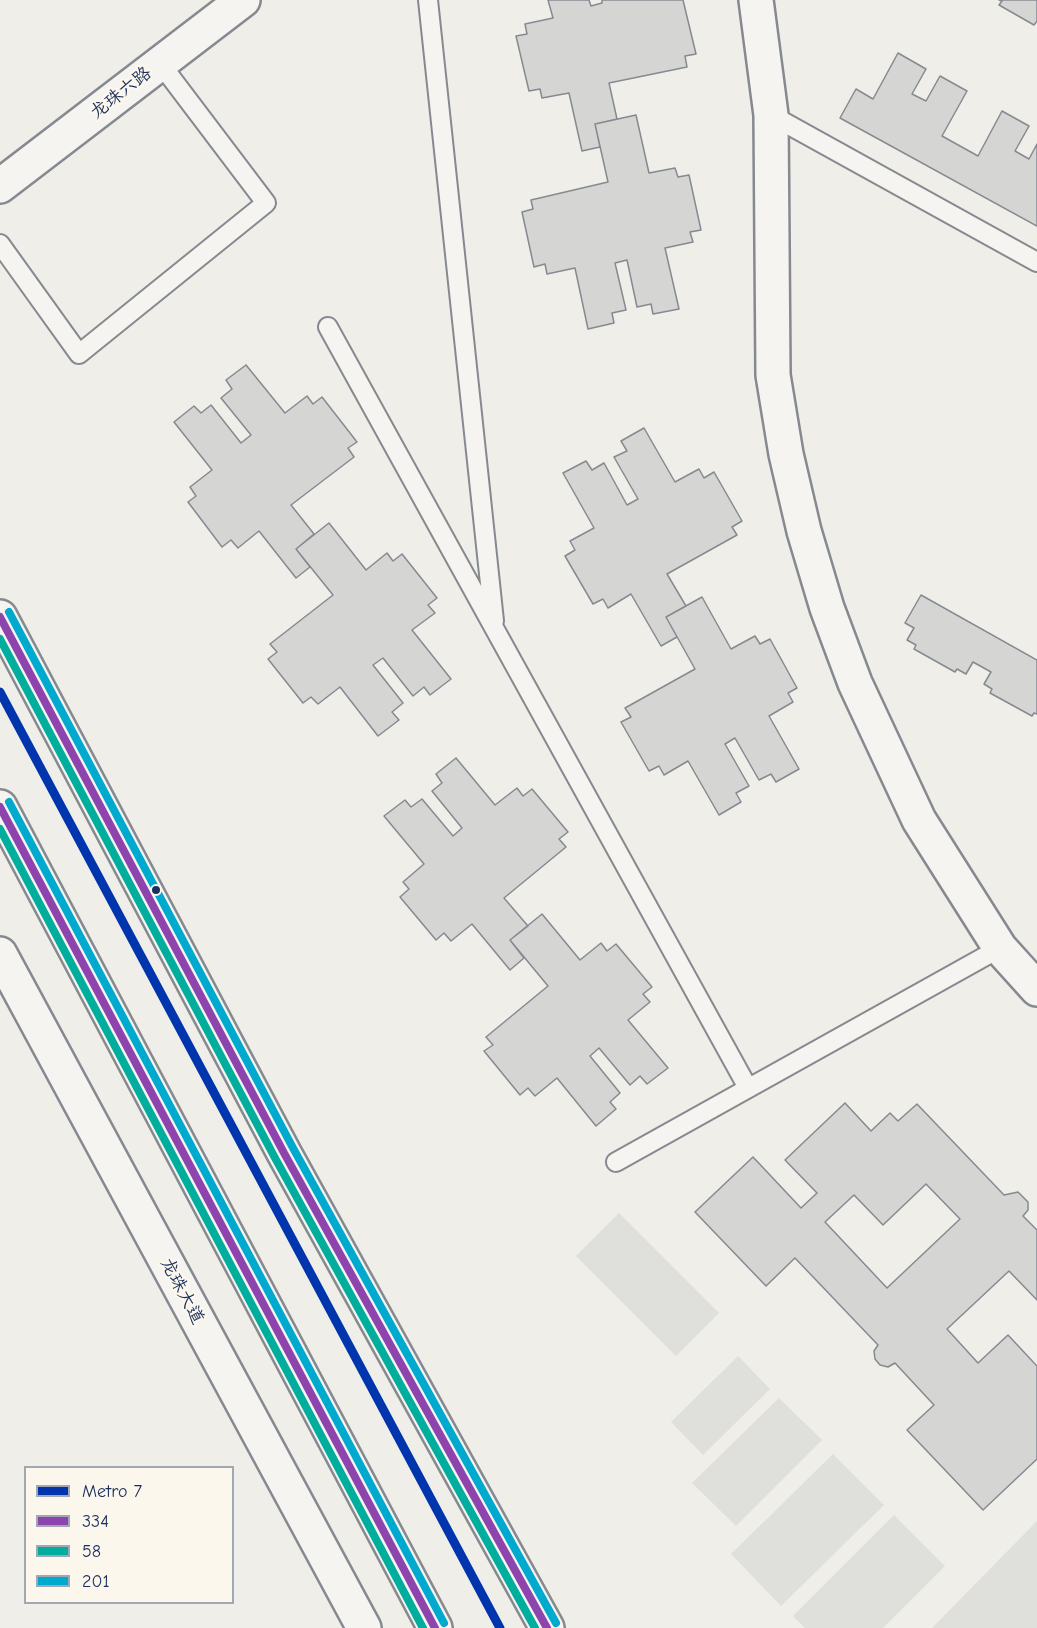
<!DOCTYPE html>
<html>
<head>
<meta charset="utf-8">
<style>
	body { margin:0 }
	#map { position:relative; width:1037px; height:1628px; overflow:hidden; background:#efeee9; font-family:"Comic Neue",sans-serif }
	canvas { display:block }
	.legend { position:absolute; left:24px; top:1466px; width:210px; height:138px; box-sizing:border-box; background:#fbf7ec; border:2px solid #a1a7b3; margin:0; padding:8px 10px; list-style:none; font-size:18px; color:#1b2f5e }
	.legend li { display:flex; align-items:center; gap:12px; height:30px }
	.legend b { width:30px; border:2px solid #a1a7b3 }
</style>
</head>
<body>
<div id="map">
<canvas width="1037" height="1628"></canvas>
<ul class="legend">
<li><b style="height:8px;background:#0035ad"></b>Metro 7</li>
<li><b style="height:8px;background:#8e44ad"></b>334</li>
<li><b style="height:8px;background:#01ad9c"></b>58</li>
<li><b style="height:8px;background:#00a9ce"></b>201</li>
</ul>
</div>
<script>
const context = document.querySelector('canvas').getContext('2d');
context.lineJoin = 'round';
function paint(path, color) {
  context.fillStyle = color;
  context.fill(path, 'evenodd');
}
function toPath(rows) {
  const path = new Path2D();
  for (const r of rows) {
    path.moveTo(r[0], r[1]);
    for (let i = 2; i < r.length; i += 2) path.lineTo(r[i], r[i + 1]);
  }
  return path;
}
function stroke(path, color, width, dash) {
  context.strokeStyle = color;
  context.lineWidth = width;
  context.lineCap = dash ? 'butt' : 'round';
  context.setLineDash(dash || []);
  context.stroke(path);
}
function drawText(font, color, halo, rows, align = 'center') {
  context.font = font + ' "Comic Neue","LXGW WenKai TC",sans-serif';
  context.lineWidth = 5;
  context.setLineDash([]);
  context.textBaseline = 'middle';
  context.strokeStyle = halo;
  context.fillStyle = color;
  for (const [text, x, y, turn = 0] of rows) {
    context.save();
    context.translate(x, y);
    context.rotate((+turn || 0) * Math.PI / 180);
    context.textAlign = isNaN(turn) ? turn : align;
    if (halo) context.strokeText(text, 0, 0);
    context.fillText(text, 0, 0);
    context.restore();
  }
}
paint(toPath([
	[619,1213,719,1313,676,1356,576,1256],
	[738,1356,770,1389,703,1455,671,1422],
	[779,1398,822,1440,736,1526,692,1483],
	[833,1454,884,1505,781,1606,731,1554],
	[894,1515,945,1566,883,1628,805,1628,793,1616],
	[1037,1521,1037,1628,932,1628]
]), '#dfdfdc');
const building = toPath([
	[548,0,589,0,591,6,602,3,602,0,683,0,696,54,685,56,687,67,609,83,617,119,595,124,600,147,582,151,569,93,542,98,540,89,529,91,516,36,527,34,525,24,553,18,548,0],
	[999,0,1037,0,1037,21,1034,25,999,5,1002,1,999,0],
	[898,53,926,69,912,94,926,101,940,76,967,91,942,136,978,156,1002,111,1029,126,1015,151,1029,159,1037,144,1037,226,840,118,856,89,873,99,898,53],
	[636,115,649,173,675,168,678,177,689,175,701,230,690,232,693,242,665,248,679,309,653,314,651,304,637,307,627,260,615,263,626,310,612,313,614,323,588,329,575,268,547,274,545,264,534,267,522,212,533,209,531,200,608,182,595,124,636,115],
	[246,365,285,413,307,396,313,404,322,397,357,442,348,448,354,457,291,505,314,534,296,549,310,567,296,578,259,531,238,548,231,540,222,547,188,502,196,496,190,487,212,470,174,422,194,406,201,413,211,405,241,443,251,435,221,398,232,389,226,380,246,365],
	[644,428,675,482,699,469,704,478,714,472,742,521,732,527,737,535,667,574,686,606,666,617,677,637,661,646,631,594,608,608,603,599,593,604,565,556,575,550,570,541,594,528,563,473,586,461,592,470,604,463,627,505,638,499,614,457,627,451,621,441,644,428],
	[329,523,366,570,387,553,393,561,402,554,437,598,428,605,435,613,412,630,451,679,430,695,424,687,413,696,383,658,373,665,403,703,392,712,399,720,378,736,340,687,318,704,311,697,303,703,268,659,277,652,270,644,333,595,296,549,329,523],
	[921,595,1037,660,1037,714,1034,713,1032,716,990,693,992,689,984,684,991,672,973,662,966,674,957,669,955,672,914,649,916,645,907,640,914,628,905,623,921,595],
	[702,597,731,649,755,636,760,644,770,639,797,688,788,693,793,702,769,716,799,769,776,782,771,774,759,780,735,738,725,744,749,786,736,793,741,802,719,815,688,761,664,775,659,766,649,771,621,722,631,717,625,708,695,669,666,617,702,597],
	[456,758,495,805,517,788,523,796,532,789,568,832,559,839,566,847,504,898,528,926,510,940,524,958,510,970,472,924,451,941,444,933,436,940,400,897,409,889,403,882,424,864,384,816,405,800,411,807,422,799,453,836,462,828,432,791,442,783,436,774,456,758],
	[542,914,580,960,601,943,607,951,616,944,652,987,643,994,650,1002,628,1020,668,1068,647,1084,640,1076,630,1085,599,1048,590,1056,620,1093,610,1102,616,1109,596,1126,557,1078,535,1096,528,1088,520,1095,484,1051,493,1045,486,1037,548,986,510,940,542,914],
	[845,1103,871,1131,890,1113,898,1121,917,1104,1004,1195,1018,1192,1028,1202,1028,1210,1023,1216,1037,1230,1037,1300,1009,1271,947,1329,978,1363,1008,1335,1037,1366,1037,1459,983,1510,907,1430,934,1405,895,1363,888,1367,880,1365,875,1359,874,1351,878,1345,795,1258,766,1286,695,1212,753,1157,801,1208,817,1193,785,1160,845,1103],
	[926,1184,960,1219,887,1288,825,1222,854,1195,883,1225,926,1184]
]);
paint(building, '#d5d5d4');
stroke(building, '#868a90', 1.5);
const lane = toPath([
	[428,0,494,621],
	[771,115,1037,262],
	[0,244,79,354,266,203,160,63],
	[328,327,748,1088],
	[616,1162,1000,948]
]);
const street = toPath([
	[756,0,771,115,773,375,786,454,804,531,827,608,855,683,919,820,1000,948,1037,989]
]);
const secondary = toPath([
	[0,186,243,0],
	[0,954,364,1628]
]);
const primary = toPath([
	[0,617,284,1153,547,1628],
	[0,807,435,1628]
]);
stroke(lane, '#868a90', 22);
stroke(street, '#868a90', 38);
stroke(secondary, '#868a90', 38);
stroke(primary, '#868a90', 38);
stroke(lane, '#f5f4f0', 18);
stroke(street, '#f5f4f0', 33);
stroke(secondary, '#f5f4f0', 33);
stroke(primary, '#f5f4f0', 33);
stroke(toPath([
	[0,617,284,1153,547,1628],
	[0,807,435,1628]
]), '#8e44ad', 8);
stroke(toPath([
	[0,639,275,1158,535,1628],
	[0,829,423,1628]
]), '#01ad9c', 8);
stroke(toPath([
	[9,612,293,1148,556,1623],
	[9,802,444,1623]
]), '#00a9ce', 8);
stroke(toPath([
	[0,692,500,1628]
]), '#0035ad', 9);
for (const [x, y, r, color] of [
	[156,890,5,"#1b2f5e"]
]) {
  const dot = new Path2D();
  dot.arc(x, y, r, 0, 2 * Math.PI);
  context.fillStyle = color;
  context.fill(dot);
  stroke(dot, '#fbf7ec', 2);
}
drawText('18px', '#1b2f5e', '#fbf7ec', [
	["龙珠六路",121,93,-38],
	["龙珠大道",182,1291,62]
]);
</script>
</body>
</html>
